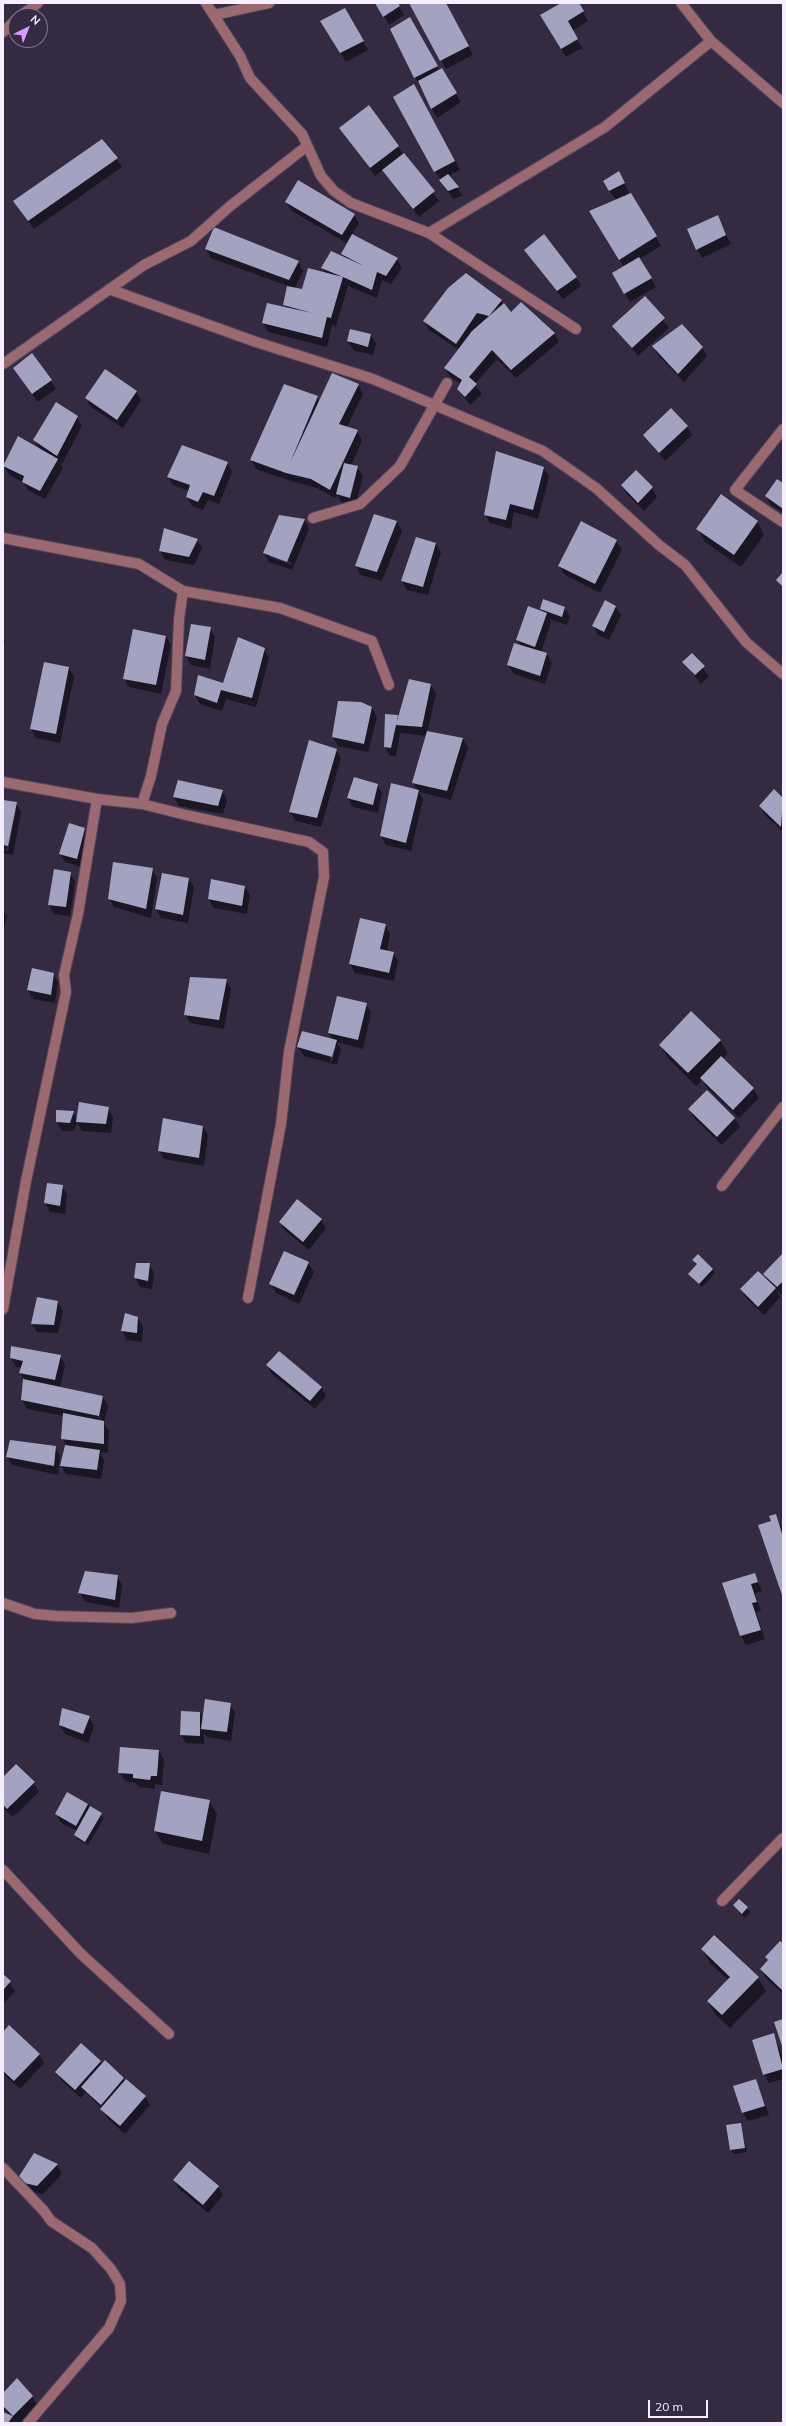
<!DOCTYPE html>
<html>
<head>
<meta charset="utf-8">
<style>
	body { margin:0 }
	#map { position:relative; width:786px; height:2426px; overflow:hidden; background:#342a42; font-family:Mulish,sans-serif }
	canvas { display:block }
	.frame { position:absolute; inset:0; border:4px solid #f5efff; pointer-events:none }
	.north { position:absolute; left:8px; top:8px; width:40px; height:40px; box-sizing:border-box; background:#342a42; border:1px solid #81798e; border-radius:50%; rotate:43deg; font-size:11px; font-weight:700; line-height:16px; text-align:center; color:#f5efff }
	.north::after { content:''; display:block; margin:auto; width:14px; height:18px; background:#d59cfb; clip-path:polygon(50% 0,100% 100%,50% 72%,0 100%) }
	.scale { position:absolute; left:648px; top:2400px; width:60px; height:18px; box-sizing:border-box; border:2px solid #f5efff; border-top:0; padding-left:5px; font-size:12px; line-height:14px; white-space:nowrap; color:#f5efff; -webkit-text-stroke:3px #342a42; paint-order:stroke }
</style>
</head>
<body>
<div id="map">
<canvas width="786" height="2426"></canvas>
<div class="frame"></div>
<div class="north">N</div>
<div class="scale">20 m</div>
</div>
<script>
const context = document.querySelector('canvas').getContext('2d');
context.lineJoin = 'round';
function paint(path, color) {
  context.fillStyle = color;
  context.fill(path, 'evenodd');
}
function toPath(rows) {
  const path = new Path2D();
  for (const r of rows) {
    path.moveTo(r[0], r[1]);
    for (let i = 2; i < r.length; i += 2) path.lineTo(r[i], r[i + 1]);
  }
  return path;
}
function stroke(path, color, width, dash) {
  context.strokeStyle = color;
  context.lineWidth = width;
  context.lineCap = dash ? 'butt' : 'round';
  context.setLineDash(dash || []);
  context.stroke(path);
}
paint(toPath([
	[376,3,397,3,404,15,389,25],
	[410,3,445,3,473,55,446,69],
	[563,3,578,3,588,21,572,31,582,48,566,57,542,15],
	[345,10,368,50,346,62,327,30],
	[410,18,439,70,441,69,461,102,437,118,415,77],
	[418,94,460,170,448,176,463,196,453,199,435,171],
	[340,128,398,147,439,201,419,217,383,170,375,176],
	[117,159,122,167,34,229,15,202],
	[623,181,629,192,625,196,630,194,661,246,639,259,656,287,630,302,613,273,624,267,590,211,616,200,609,190],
	[286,202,354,215,359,223,352,235,397,259,402,268,391,284,382,280,377,298,348,286,336,326,332,325,327,347,268,332,263,323,286,308,284,305,288,286,211,258,206,249,298,262,303,271,295,288,303,290,326,274,322,268,345,258,342,254,348,244,292,211],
	[717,216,731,244,702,258,697,249],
	[525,250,576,277,581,286,563,299],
	[645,298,669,328,638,356,614,326],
	[501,301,511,313,554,333,559,342,516,378,497,359,475,384,482,394,470,405,458,389,461,384,450,377,445,368,459,350,429,330,424,321],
	[371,335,376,344,373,355,353,350,348,341],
	[653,346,702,347,707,356,684,382,658,355],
	[14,368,51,381,56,389,38,402],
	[358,385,363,394,347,427,357,431,362,440,351,466,357,467,363,476,355,507,342,503,337,495,335,498,317,488,291,481,256,469,251,460,317,397,320,401],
	[136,391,141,400,123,428,91,407,86,398],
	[77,417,82,426,62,464,59,462,63,468,45,499,28,490,23,482,9,475,4,466,40,450,34,440],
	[687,426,692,435,665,461,644,435],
	[783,446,783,453,781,449],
	[227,463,232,472,219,504,208,500,203,510,192,506,187,497,189,491,173,485,168,477],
	[544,468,549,477,538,519,514,512,511,529,490,523,485,514],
	[636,471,652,488,657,497,644,511,627,494,622,485],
	[783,484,783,513,771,505,766,497],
	[374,516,397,522,402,531,382,581,361,575,356,566],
	[304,520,309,529,292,570,269,562,264,553],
	[270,554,292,563,292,565,270,557],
	[757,521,764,535,741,567,705,542,698,529],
	[197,540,202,548,194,565,165,560,160,551],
	[616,541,622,550,600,593,565,575,559,566],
	[436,544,441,552,428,595,407,590,402,581],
	[783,574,783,590,777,580],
	[544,601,565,608,570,617,567,625,549,619,551,622,541,652,547,654,552,663,545,684,514,674,508,665,521,646,517,640,543,612,541,609],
	[605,601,616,607,621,615,609,640,598,635,593,626],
	[210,628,215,637,210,669,191,665,186,656],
	[3,636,5,640,3,654],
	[166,636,171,645,161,694,129,687,124,678],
	[264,649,269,658,256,707,226,699,222,711,200,704,195,695,224,684],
	[692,654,709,676,701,684,684,662],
	[69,668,74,677,60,743,36,738,31,729],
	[410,680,431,685,436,694,427,733,463,739,468,748,451,800,419,792,423,799,411,851,386,845,381,836,417,790,413,783,427,736,400,733,396,756,390,756,385,747,386,715,399,718],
	[361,703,372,708,377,717,368,752,338,746,333,737],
	[336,750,341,758,321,827,296,821,290,812],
	[377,785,382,793,378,813,353,807,348,798],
	[222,791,227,800,223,814,179,806,174,797],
	[774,791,783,799,783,832,765,815,760,806],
	[3,801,16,803,21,812,13,855,3,853],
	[14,810,16,810,8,851,6,851],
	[70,824,85,829,90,838,82,867,65,862,60,854],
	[152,869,157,878,151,918,114,907,109,898],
	[70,873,75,882,70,916,54,914,49,905],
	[189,879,194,887,188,923,161,918,156,909],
	[245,887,250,895,247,914,214,908,209,899],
	[3,910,7,917,3,933],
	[385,925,390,934,387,951,393,953,398,961,394,981,355,973,350,964],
	[53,973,58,982,55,1003,33,999,28,990],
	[226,980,231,989,224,1029,190,1023,185,1014],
	[366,1004,371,1013,363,1049,337,1042,341,1049,337,1065,304,1056,298,1047,333,1040,329,1033],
	[334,1046,336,1046,332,1062,330,1061],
	[720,1040,728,1054,722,1059,753,1089,759,1098,739,1118,706,1087,702,1080,696,1086,668,1058,660,1045],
	[707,1091,735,1119,740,1127,722,1145,694,1118,689,1109],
	[108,1108,113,1117,111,1133,82,1131,77,1123,74,1131,62,1131,57,1122,73,1112,77,1119],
	[203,1127,208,1135,204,1166,164,1159,159,1150],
	[62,1186,67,1195,65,1214,50,1212,45,1203],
	[321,1220,326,1228,309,1250,285,1231,280,1222],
	[783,1254,783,1295,776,1290,780,1297,764,1315,746,1298,741,1289,769,1282,764,1274],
	[693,1260,713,1269,715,1273,702,1287,689,1274,697,1265],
	[308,1263,314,1272,299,1304,276,1293,271,1284],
	[149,1264,154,1273,152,1289,140,1287,135,1278],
	[58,1302,63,1311,58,1333,37,1332,32,1324],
	[125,1314,138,1318,143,1327,142,1342,127,1340,122,1331],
	[12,1347,60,1356,65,1365,60,1388,103,1397,108,1406,104,1423,109,1431,108,1453,100,1452,104,1460,101,1479,66,1474,61,1466,66,1445,62,1438,64,1416,27,1409,22,1400,24,1379,20,1372,22,1368,16,1367,11,1358],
	[97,1411,103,1422,101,1422,96,1412],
	[267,1365,321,1387,326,1396,315,1409,272,1374],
	[55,1447,60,1456,58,1475,12,1465,7,1456],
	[775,1516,783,1530,783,1596],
	[754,1574,762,1591,755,1593,761,1611,756,1612,765,1639,746,1645,741,1636,723,1584],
	[117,1576,122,1585,119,1608,85,1602,80,1593],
	[230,1704,235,1712,231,1741,207,1737,204,1733,204,1744,186,1743,181,1735,200,1712,203,1719],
	[89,1717,94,1726,88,1743,65,1734,60,1725],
	[159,1751,164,1760,162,1785,155,1784,155,1789,139,1787,136,1783,125,1781,120,1773],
	[3,1779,34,1783,39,1792,13,1817,3,1808],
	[209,1801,217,1814,209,1854,163,1844,155,1831],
	[88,1804,104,1818,88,1845,77,1839,75,1835,77,1831,61,1823,56,1814],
	[739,1900,750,1912,745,1918,734,1905],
	[783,1945,783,1994,766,1978,761,1969,768,1961,766,1958],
	[702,1949,758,1978,766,1991,730,2028,716,2015,708,2002,728,1980,710,1963],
	[3,1975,15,1991,3,2004],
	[3,2033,39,2054,44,2063,20,2089,3,2074],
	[773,2034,783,2058,783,2079,769,2083,764,2074],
	[100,2061,102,2065,105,2062,145,2097,150,2105,125,2134,107,2118,102,2109,86,2092,81,2098,62,2081,57,2072],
	[756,2080,769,2115,748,2121,743,2113],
	[740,2124,747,2152,734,2154,731,2150],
	[57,2165,62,2174,43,2194,22,2190,17,2182],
	[174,2180,218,2187,223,2195,208,2213,179,2189],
	[3,2395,32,2396,37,2405,20,2423,3,2423,3,2413,11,2416,3,2408]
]), '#0007');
paint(toPath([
	[375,3,398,3,400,6,383,17],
	[409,3,446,3,469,46,440,61],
	[561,3,579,3,584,11,568,21,578,39,561,49,540,15],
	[345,8,364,41,340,53,320,21],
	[410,17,438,66,414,78,390,29],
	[442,68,457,93,431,109,418,81],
	[414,84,455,161,434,172,393,97],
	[369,105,399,146,370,168,339,128],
	[102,139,118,158,28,221,13,201],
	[404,153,435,191,413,209,382,170],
	[619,171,625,183,609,191,603,181],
	[448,174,459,187,448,191,439,180],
	[298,180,355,214,342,235,285,202],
	[631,193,657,236,619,260,589,211],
	[718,215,726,235,696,250,687,229],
	[214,227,299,261,289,280,205,249],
	[352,234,398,258,386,276,377,272,372,290,343,277,331,318,327,317,322,338,262,323,267,303,312,313,283,305,287,286,302,289,308,268,343,277,321,268,331,251,364,266,341,254],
	[544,234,577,277,557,291,524,250],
	[639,257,652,278,624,294,612,273],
	[466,273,502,300,489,316,477,313,456,344,423,321,448,288],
	[645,296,665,318,632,348,612,326],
	[521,302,555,333,511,370,492,350,469,377,477,384,465,397,457,389,462,380,444,368,472,331,504,303,511,312],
	[682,324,703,347,678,374,652,346],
	[350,329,371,334,368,347,347,341],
	[32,353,52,380,32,394,13,368],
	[105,369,137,391,117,420,85,398],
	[332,373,359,384,339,424,358,430,330,490,311,479,286,473,250,460,284,384,318,396,290,463],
	[56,402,78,416,57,456,33,440],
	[671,408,688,426,659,453,643,435],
	[18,436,58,459,40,491,22,482,24,476,3,466],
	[182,445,228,462,214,496,203,492,198,502,186,497,190,485,167,477],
	[496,451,544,467,533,510,510,504,506,520,484,515],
	[344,463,358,466,350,498,336,494],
	[636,470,653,487,638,503,621,485],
	[777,479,783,483,783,509,765,496],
	[721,494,758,521,734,555,696,529],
	[374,514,397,521,377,572,355,566],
	[279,515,305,519,287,562,263,553],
	[581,521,617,540,595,584,558,566],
	[164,528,198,539,189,557,159,551],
	[416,537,436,543,423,587,401,581],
	[783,572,783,587,776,580],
	[543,599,565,607,562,617,540,609],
	[605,600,616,606,604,632,592,626],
	[528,606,547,613,535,647,516,640],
	[191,624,211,627,205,660,185,656],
	[133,629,166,636,156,685,123,679],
	[238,637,265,648,252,698,221,690,217,703,194,695,198,675,223,683],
	[514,643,547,653,540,676,507,665],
	[692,653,705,666,695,675,682,662],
	[44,662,69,667,56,734,30,729],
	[409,679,431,684,422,727,396,725,391,748,384,747,385,714,398,715,397,721],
	[338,701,361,702,372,707,364,744,332,737],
	[427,731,463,738,447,791,412,783],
	[309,740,337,749,317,818,289,812],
	[354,777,378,784,373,805,347,798],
	[178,780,223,790,218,806,173,797],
	[391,783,419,790,406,843,380,836],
	[774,789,783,798,781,827,759,806],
	[3,800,17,802,8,846,3,845],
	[69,823,85,828,77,859,59,854],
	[113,862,153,868,146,909,108,899],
	[54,869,71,872,66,907,48,905],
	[162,873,189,878,183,915,155,909],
	[211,879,245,886,242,906,208,899],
	[360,918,386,924,380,949,394,952,389,973,349,964],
	[32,968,54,973,51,995,27,990],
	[190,977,227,979,219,1020,184,1015],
	[337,996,367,1003,358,1040,328,1033],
	[691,1011,721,1040,688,1073,659,1045],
	[302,1031,337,1040,332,1057,297,1047],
	[721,1056,754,1088,733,1110,700,1078],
	[707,1090,735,1118,717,1137,688,1109],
	[79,1102,109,1107,106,1124,76,1122],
	[56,1110,74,1111,70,1123,56,1122],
	[163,1118,203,1126,199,1158,158,1151],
	[47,1183,63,1185,60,1206,44,1203],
	[297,1199,322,1219,303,1242,279,1222],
	[284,1251,309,1262,294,1295,269,1284],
	[783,1253,783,1281,777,1287,763,1274],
	[698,1254,713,1269,699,1284,688,1274,697,1264,692,1260],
	[136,1263,150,1263,148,1281,134,1278],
	[758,1271,776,1288,758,1307,740,1289],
	[37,1297,58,1301,54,1325,31,1324],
	[125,1313,138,1317,137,1333,121,1331],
	[11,1346,61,1355,55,1380,19,1373,23,1361,10,1358],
	[279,1351,322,1387,310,1401,266,1365],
	[23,1379,103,1396,99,1416,21,1400],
	[63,1413,104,1421,104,1444,61,1439],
	[10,1440,56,1446,54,1466,6,1457],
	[65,1445,100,1450,97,1470,60,1466],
	[776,1514,783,1537,783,1598,758,1525,771,1521,769,1516],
	[85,1571,118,1575,115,1600,78,1593],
	[755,1573,758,1582,751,1584,757,1602,752,1603,761,1630,740,1636,722,1583],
	[205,1699,231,1703,227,1732,201,1729],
	[62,1708,90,1716,83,1734,59,1725],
	[181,1711,200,1712,200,1736,180,1735],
	[120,1747,159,1750,157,1776,151,1776,150,1780,133,1778,133,1774,118,1773],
	[16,1764,35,1782,7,1809,3,1805,3,1777],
	[161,1791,210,1800,202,1841,154,1831],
	[67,1792,88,1804,76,1826,55,1814],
	[90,1806,102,1813,85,1842,74,1835],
	[739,1899,748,1907,742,1914,733,1905],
	[714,1935,759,1977,722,2015,707,2001,730,1977,701,1949],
	[780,1941,783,1943,783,1991,760,1969,768,1960,765,1957],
	[3,1974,11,1981,3,1990],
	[783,2019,783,2049,774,2022],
	[9,2025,40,2054,14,2081,3,2071,3,2032],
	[774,2033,783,2069,763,2075,752,2040],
	[81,2043,101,2061,75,2090,55,2072],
	[105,2060,124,2078,101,2105,81,2087],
	[126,2079,146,2096,120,2126,100,2109],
	[756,2079,765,2106,742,2113,733,2086],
	[741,2123,745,2148,730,2150,726,2125],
	[34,2153,58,2164,37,2186,16,2181],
	[189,2161,219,2186,203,2205,173,2180],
	[17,2378,33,2396,13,2416,3,2406,3,2393],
	[3,2412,13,2416,8,2423,3,2423]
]), '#a3a3c1');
const minor = toPath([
	[206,3,240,56,250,78,302,134,321,176,334,191,351,203,429,233,576,329],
	[214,15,269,3],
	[20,16,38,3],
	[3,32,16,20],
	[711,41,783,103],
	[429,233,605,127,711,41,681,3],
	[109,289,256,342,373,379,543,451,596,488,659,545,685,565,746,642,783,674],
	[3,364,144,265,191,241,229,207,307,146],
	[783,429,735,490,783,522],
	[313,518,360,504,400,466,447,383],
	[3,538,139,564,183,591,280,608,372,641,389,685],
	[3,782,97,799,142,804,186,815,309,842,323,852,324,877,289,1052,281,1124,248,1298],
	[142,804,151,776,162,724,176,691,179,619,183,591],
	[722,1186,783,1107],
	[3,1309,26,1181,66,992,64,975,78,914,97,799],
	[3,1603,35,1614,57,1616,132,1618,171,1613],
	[3,1870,81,1954,169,2034],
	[722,1901,783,1838],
	[3,2168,44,2211,51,2221,92,2248,111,2269,120,2284,121,2301,109,2328,28,2423]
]);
stroke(minor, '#4f465c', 12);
stroke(minor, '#9b696f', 10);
</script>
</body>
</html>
